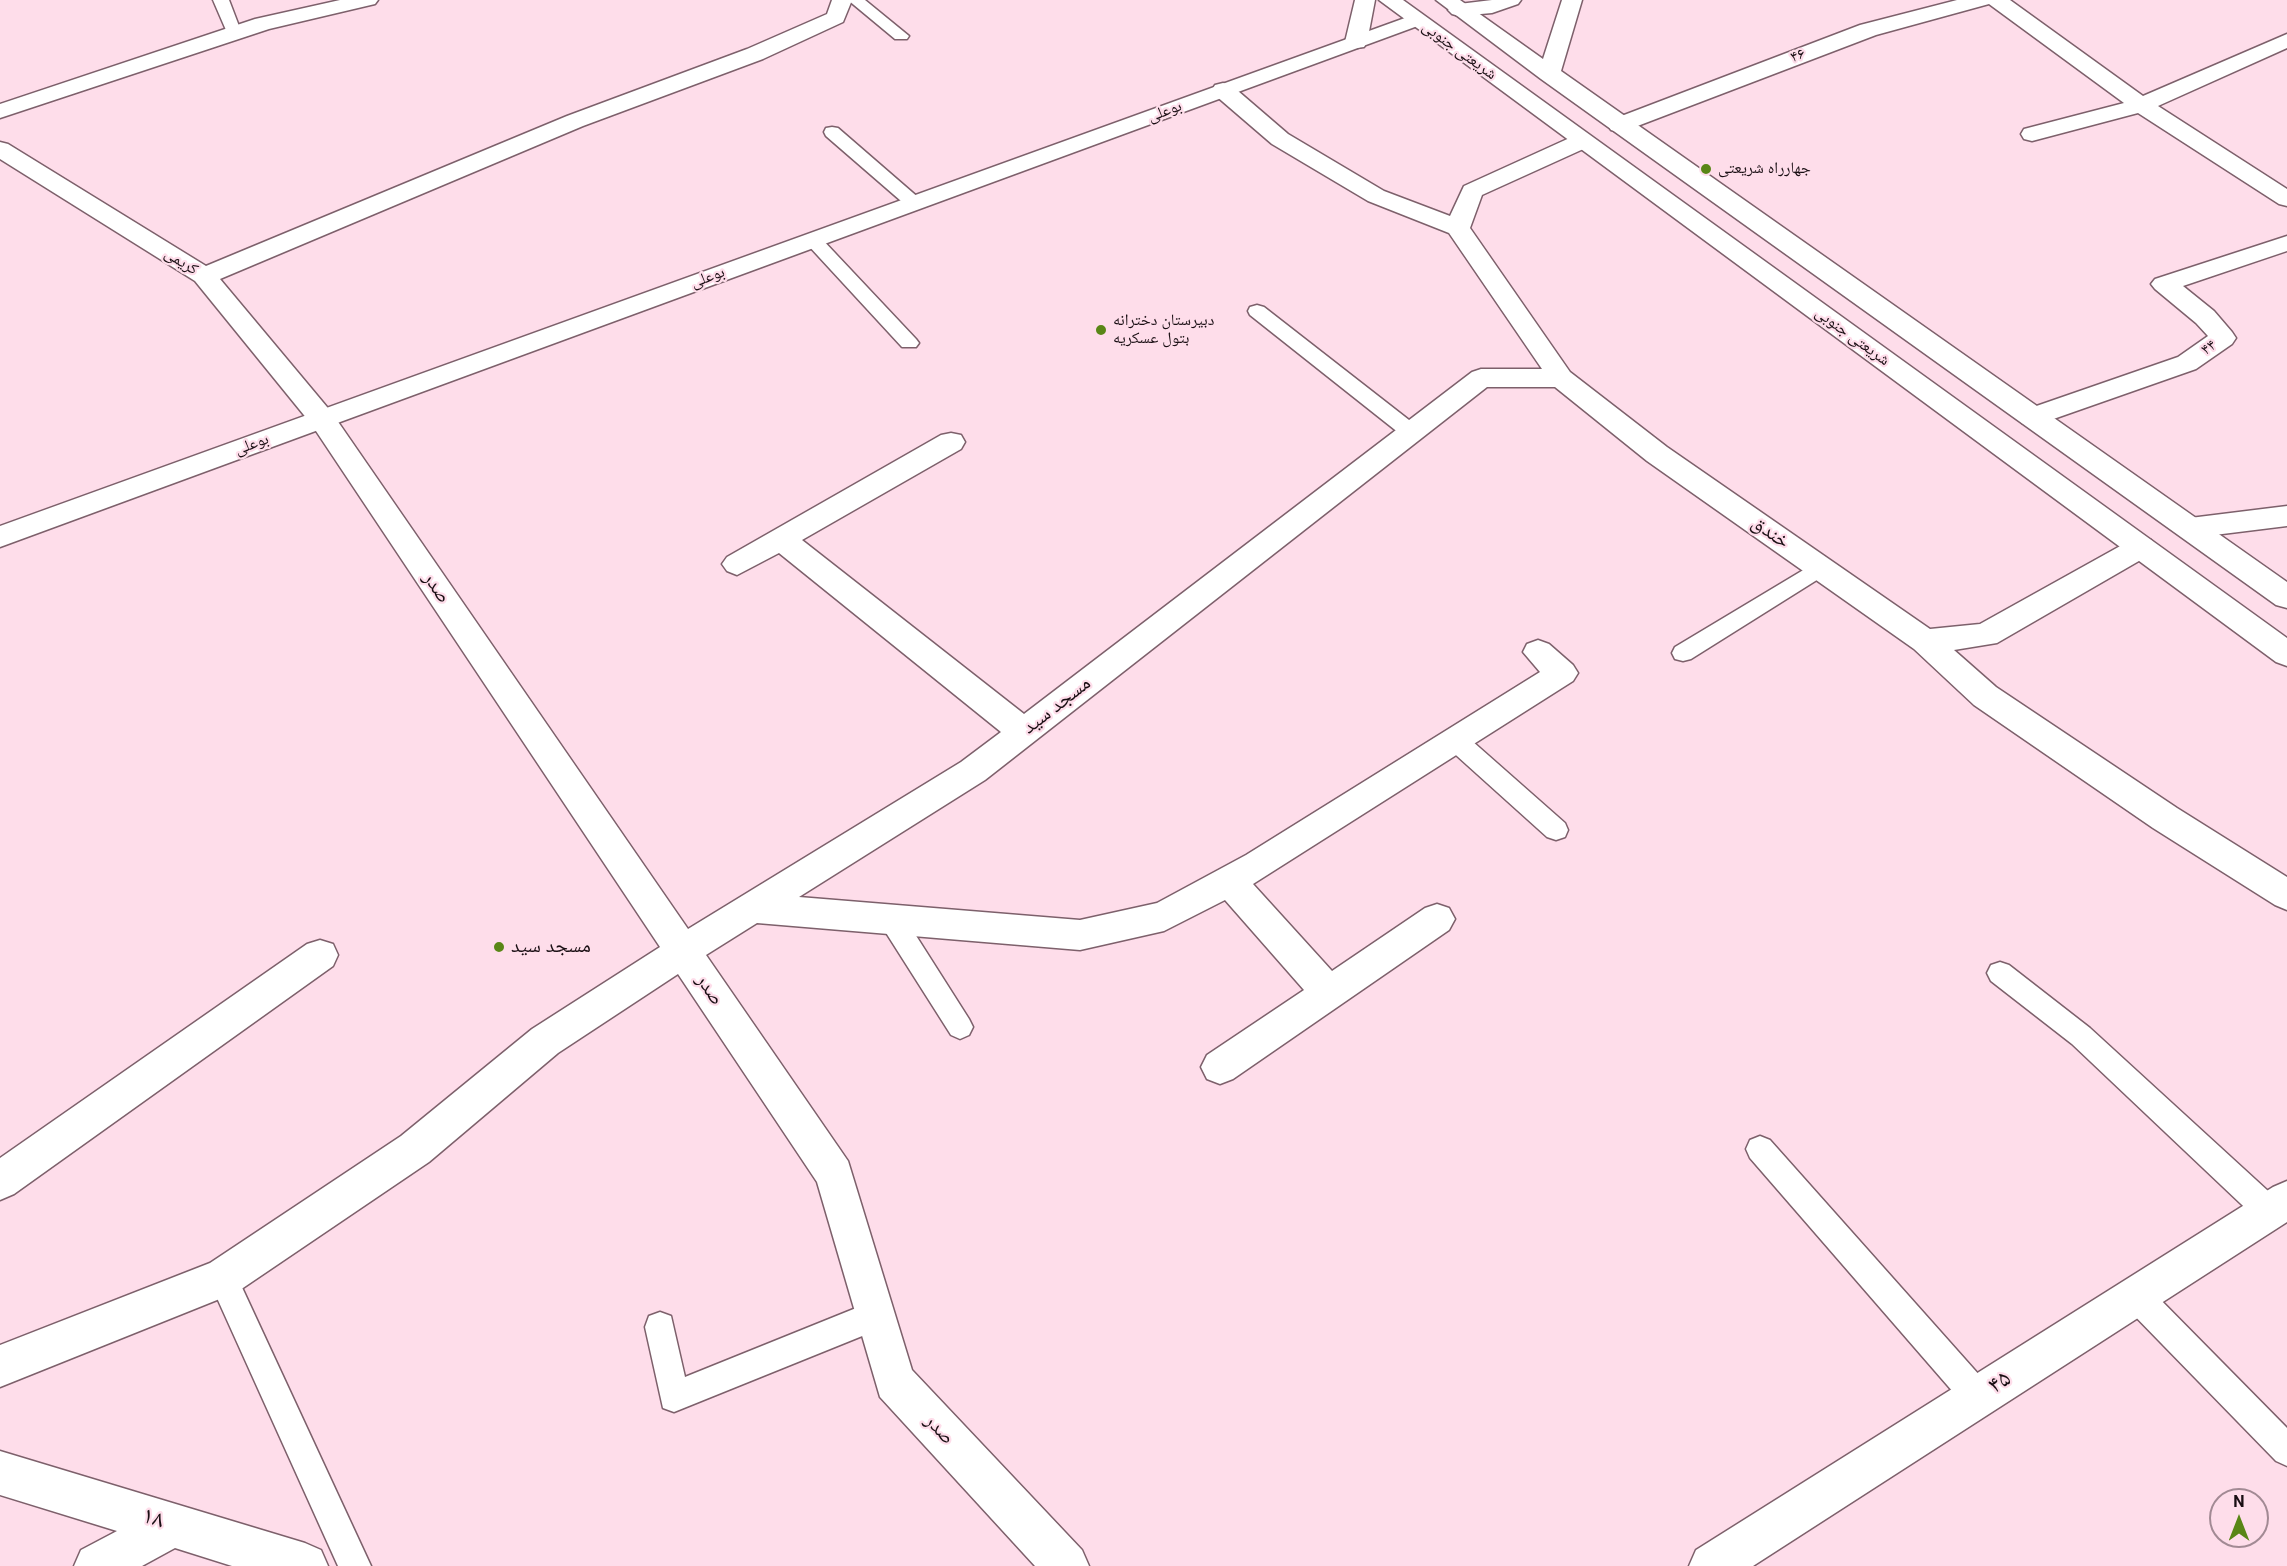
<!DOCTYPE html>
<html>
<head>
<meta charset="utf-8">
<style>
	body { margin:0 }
	#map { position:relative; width:2287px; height:1566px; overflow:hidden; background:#feddea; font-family:Roboto,sans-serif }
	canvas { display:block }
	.north { position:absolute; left:2209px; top:1488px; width:60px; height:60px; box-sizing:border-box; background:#feddea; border:2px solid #a28a94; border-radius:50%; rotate:0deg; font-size:16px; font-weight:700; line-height:24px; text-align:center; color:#190e13 }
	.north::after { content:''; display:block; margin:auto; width:21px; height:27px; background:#598616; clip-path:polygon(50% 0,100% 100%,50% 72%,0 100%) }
</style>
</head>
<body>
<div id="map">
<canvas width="2287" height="1566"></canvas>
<div class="north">N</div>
</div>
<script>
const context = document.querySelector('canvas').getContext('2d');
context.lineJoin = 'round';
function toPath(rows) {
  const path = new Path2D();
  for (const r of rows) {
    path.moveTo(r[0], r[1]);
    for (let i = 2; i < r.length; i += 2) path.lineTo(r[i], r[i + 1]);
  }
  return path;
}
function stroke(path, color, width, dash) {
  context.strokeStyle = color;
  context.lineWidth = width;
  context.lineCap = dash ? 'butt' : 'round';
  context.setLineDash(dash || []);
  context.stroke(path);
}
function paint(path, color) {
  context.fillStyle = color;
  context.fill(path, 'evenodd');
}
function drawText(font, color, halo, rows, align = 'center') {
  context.font = font + ' Roboto,"Noto Naskh Arabic",sans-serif';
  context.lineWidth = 4.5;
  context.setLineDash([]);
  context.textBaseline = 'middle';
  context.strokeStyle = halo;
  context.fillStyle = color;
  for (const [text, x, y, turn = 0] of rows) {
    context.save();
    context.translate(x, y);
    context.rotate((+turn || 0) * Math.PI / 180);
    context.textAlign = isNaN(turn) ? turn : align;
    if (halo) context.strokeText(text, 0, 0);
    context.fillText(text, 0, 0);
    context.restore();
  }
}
const lane = toPath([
	[213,0,229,0,242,34,239,37,229,37,213,0],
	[848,0,865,0,909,36,907,39,895,39,848,0],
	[832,127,838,128,920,199,923,203,920,207,908,207,826,136,824,132,826,128,832,127],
	[813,235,819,236,916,339,919,343,916,347,902,347,807,244,804,240,813,235],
	[1257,305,1264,307,1418,427,1421,432,1418,437,1404,437,1250,315,1248,311,1250,307,1257,305],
	[1820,560,1828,563,1831,568,1828,573,1691,659,1683,661,1675,659,1672,653,1675,647,1820,560],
	[1455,731,1463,733,1565,823,1568,830,1565,837,1556,840,1547,837,1447,747,1443,740,1447,733,1455,731],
	[892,909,901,912,969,1019,973,1027,969,1035,960,1039,951,1035,883,928,879,920,883,912,892,909],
	[2000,962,2009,965,2090,1028,2279,1201,2283,1211,2279,1221,2269,1225,2259,1221,2072,1044,1991,981,1987,973,1991,965,2000,962],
	[1760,1136,1770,1140,1989,1386,1993,1397,1989,1408,1978,1412,1967,1408,1750,1158,1746,1149,1750,1140,1760,1136],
	[223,1263,233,1268,371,1566,338,1566,208,1278,213,1268,223,1263],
	[2136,1281,2147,1286,2287,1428,2287,1466,2276,1461,2125,1306,2121,1296,2125,1286,2136,1281],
	[876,1300,887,1304,891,1315,887,1326,674,1412,663,1408,645,1327,649,1316,660,1312,671,1316,685,1377,876,1300]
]);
const street = toPath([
	[340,0,378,0,375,4,269,29,0,118,0,104,255,19,340,0],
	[832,0,852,0,843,22,763,59,583,126,220,279,332,413,688,929,961,762,1001,732,779,553,737,575,727,571,722,564,727,557,941,435,951,433,961,435,965,442,961,449,802,540,1024,714,1472,372,1481,369,1542,369,1449,233,1368,201,1272,144,1215,95,1212,90,1215,85,1223,83,1231,85,1288,134,1384,191,1450,216,1464,186,1574,136,1590,136,1594,141,1590,146,1482,195,1470,228,1570,372,1667,447,1930,629,1980,624,2131,540,2141,537,2151,540,2156,547,2151,554,1997,643,1954,650,1996,687,2177,808,2287,877,2287,910,2275,905,2153,828,1974,705,1914,649,1647,461,1555,387,1487,387,985,780,799,897,1080,920,1157,903,1246,855,1540,672,1523,652,1527,644,1538,640,1549,644,1573,665,1578,673,1573,681,1253,884,1332,971,1425,908,1437,904,1449,908,1455,919,1449,930,1233,1079,1220,1084,1207,1079,1201,1067,1207,1055,1304,990,1225,900,1164,931,1080,950,757,923,706,955,848,1161,912,1370,1082,1550,1089,1566,1035,1566,880,1397,817,1182,678,974,558,1053,429,1162,237,1292,0,1387,0,1345,210,1263,401,1136,532,1029,660,947,312,425,195,281,0,159,0,142,8,144,206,266,567,116,747,49,827,14,832,0],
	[1957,0,2010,0,2143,96,2287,34,2287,48,2158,106,2287,189,2287,206,2279,204,2138,113,2032,141,2024,139,2021,134,2024,129,2124,103,1989,4,1876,35,1627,130,1619,132,1611,130,1608,125,1611,120,1860,25,1957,0],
	[2287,236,2287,251,2183,286,2214,311,2232,332,2236,338,2232,344,2196,369,2042,423,2032,426,2022,423,2018,417,2022,411,2178,357,2208,336,2196,323,2155,289,2151,284,2155,279,2287,236],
	[2287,506,2287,526,2190,538,2180,535,2175,528,2180,521,2190,518,2287,506],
	[320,940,333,944,338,955,333,966,14,1194,0,1200,0,1158,307,944,320,940],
	[2287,1181,2287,1222,1753,1566,1689,1566,1696,1550,2273,1187,2287,1181],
	[0,1451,305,1543,321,1550,328,1566,232,1566,175,1548,142,1566,74,1566,81,1550,117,1531,0,1495,0,1451]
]);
const secondary = toPath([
	[1492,0,1521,0,1518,4,1492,13,1459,16,1452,14,1448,10,1452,6,1459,4,1492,0],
	[1416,14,1423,16,1427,20,1423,24,0,547,0,526,1416,14]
]);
const primary = toPath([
	[1355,0,1375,0,1367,42,1364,47,1356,48,1348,47,1345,42,1355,0],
	[1379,0,1403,0,2287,638,2287,666,2276,662,1379,0],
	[1436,0,1460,0,1543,59,1562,0,1582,0,1561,71,2287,582,2287,608,2276,605,1541,79,1436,0]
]);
stroke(lane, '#7d606b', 3);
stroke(street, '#7d606b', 3);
stroke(secondary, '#7d606b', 3);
stroke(primary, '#7d606b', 3);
paint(lane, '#fff');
paint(street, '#fff');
paint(secondary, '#fff');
paint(primary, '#fff');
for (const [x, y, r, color] of [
	[1706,169,6,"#598616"],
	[1101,330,6,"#598616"],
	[499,947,6,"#598616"]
]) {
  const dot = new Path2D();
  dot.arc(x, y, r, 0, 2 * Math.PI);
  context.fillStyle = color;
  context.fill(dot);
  stroke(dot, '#feddea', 2);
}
drawText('16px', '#190e13', '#feddea', [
	["شریعتی جنوبی",1459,51,36],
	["۴۶",1798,56,-20],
	["بوعلی",1165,112,-20],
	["کریمی",181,262,32],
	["بوعلی",708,278,-20],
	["شریعتی جنوبی",1852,337,36],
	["۴۴",2209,348,-35],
	["بوعلی",252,445,-20]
]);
drawText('16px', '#190e13', '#feddea', [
	["جهارراه شریعتی",1718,169],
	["دبیرستان دخترانه",1113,321],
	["بتول عسکریه",1113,339]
], 'left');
drawText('20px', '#190e13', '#feddea', [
	["خندق",1770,533,35],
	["صدر",436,588,56],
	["مسجد سید",1057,706,-38],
	["صدر",709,990,56],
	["صدر",939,1430,47]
]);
drawText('20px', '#190e13', '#feddea', [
	["مسجد سید",511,947]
], 'left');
drawText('24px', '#190e13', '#feddea', [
	["۴۵",2000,1383,-33],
	["۱۸",153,1519,17]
]);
</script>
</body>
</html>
